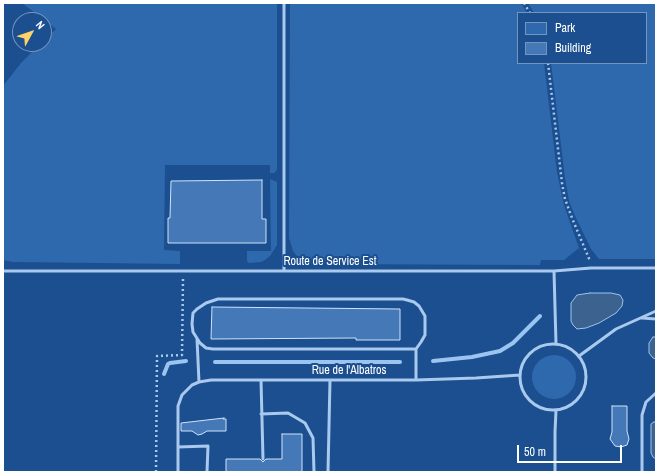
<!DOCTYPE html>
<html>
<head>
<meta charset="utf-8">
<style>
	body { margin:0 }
	#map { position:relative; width:659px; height:475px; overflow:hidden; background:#1b4f8f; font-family:"Archivo Narrow",sans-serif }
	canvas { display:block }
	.frame { position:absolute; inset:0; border:4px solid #fff; pointer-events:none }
	.legend { position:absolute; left:517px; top:12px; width:130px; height:52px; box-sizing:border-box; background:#1b4f8f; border:1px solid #7695bc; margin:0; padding:5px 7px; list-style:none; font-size:12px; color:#fff }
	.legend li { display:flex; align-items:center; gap:8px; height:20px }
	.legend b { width:20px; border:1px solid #7695bc }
	.north { position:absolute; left:12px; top:12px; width:40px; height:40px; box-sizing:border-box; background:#1b4f8f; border:1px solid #7695bc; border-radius:50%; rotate:50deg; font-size:11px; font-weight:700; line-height:16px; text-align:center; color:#fff }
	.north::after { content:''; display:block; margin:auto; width:14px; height:18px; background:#ffd166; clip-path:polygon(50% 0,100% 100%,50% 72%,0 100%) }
	.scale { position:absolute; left:517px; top:445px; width:105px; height:18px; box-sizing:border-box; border:2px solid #fff; border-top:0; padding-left:5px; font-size:12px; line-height:14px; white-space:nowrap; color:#fff; -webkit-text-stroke:3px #1b4f8f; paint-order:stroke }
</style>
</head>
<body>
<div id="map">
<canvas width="659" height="475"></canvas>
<div class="frame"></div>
<ul class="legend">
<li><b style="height:11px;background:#2e69ad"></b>Park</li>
<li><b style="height:11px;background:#4478b7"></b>Building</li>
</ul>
<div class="north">N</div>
<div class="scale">50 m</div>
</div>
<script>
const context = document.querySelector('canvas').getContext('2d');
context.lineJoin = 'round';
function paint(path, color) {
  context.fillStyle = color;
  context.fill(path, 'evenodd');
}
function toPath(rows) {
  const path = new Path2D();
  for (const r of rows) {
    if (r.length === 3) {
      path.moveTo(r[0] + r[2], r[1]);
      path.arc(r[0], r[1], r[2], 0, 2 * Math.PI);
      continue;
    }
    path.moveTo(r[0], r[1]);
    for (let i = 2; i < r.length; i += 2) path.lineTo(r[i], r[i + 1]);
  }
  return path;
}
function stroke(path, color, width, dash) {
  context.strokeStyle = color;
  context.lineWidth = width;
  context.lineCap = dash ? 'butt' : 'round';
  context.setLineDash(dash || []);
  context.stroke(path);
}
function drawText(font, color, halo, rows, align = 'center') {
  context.font = font + ' "Archivo Narrow",sans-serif';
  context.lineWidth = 4;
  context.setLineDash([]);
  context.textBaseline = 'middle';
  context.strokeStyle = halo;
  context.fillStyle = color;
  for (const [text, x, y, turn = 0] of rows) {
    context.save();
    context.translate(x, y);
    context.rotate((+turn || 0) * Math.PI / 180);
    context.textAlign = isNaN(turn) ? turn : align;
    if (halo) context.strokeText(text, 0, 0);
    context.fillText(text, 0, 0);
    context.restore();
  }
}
paint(toPath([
	[22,3,277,3,277,170,274,173,270,173,270,165,165,165,164,250,180,251,180,264,13,262,3,260,3,86,21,63,40,44,44,44,44,40,56,29],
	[290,3,521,3,527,13,518,13,518,63,544,63,557,172,564,205,579,248,564,260,541,260,540,265,312,264,307,263,296,255,293,251,289,238],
	[528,3,656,3,656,259,599,259,591,249,575,216,569,201,565,178,551,63,646,63,646,13,534,13],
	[270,179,277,182,277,245,270,256,265,260,261,262,249,263,247,261,247,251,271,251],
	[554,377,22]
]), '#2e69ad');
const water = toPath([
	[590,293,611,293,620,295,623,300,622,306,616,313,599,323,586,328,577,329,573,325,571,321,571,303,577,295,590,293],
	[653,337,656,337,656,359,653,358,649,353,649,343,653,337],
	[654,422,656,422,656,459,653,457,651,453,651,424,654,422]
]);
paint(water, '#3c6290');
stroke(water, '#9cc4f0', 1);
stroke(toPath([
	[433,361,472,357,500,351,513,343,540,316],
	[215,362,400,362],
	[164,374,168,364,170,363,186,361]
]), '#9cc4f0', 4);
const building = toPath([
	[262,180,262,219,266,219,266,243,168,243,168,218,170,218,171,181,262,180],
	[212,307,400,309,400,340,356,340,356,338,211,339,212,307],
	[612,406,627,406,627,431,629,439,627,445,621,447,615,446,610,439,612,432,612,406],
	[224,418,223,419,226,419,226,431,207,431,202,434,198,435,192,431,181,431,181,423,224,418],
	[282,434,302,434,302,472,226,472,226,459,260,459,263,462,266,459,282,459,282,434]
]);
paint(building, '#4478b7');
stroke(building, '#cfe3fa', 1);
stroke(toPath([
	[524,3,530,13],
	[548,63,562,183,565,199,572,218,590,261],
	[156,472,157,356,182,355,183,279]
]), '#a9c9ee', 2.5, [2, 3]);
stroke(toPath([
	[284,3,284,270],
	[3,271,554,271,591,268,656,268],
	[554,271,556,344],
	[642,318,656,319],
	[197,339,199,382],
	[553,377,33],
	[416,349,213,349,206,348,200,343,193,332,192,324,193,313,197,309,206,303,218,299,403,299,407,300,414,302,419,306,425,316,425,335,421,342,416,349,416,380],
	[579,356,616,329,656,311],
	[261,380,263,459],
	[261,414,288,413,305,423,313,438,314,472],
	[178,447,208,446,207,472],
	[178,472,178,406,182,395,192,385,199,382,211,380,416,380,476,378,520,375],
	[328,472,330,380],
	[555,472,555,432,556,410],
	[642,472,642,415,646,402,656,393]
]), '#a9c9ee', 3);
drawText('12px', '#fff', '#1b4f8f', [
	["Route de Service Est",330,262],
	["Rue de l'Albatros",349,371]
]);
</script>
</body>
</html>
